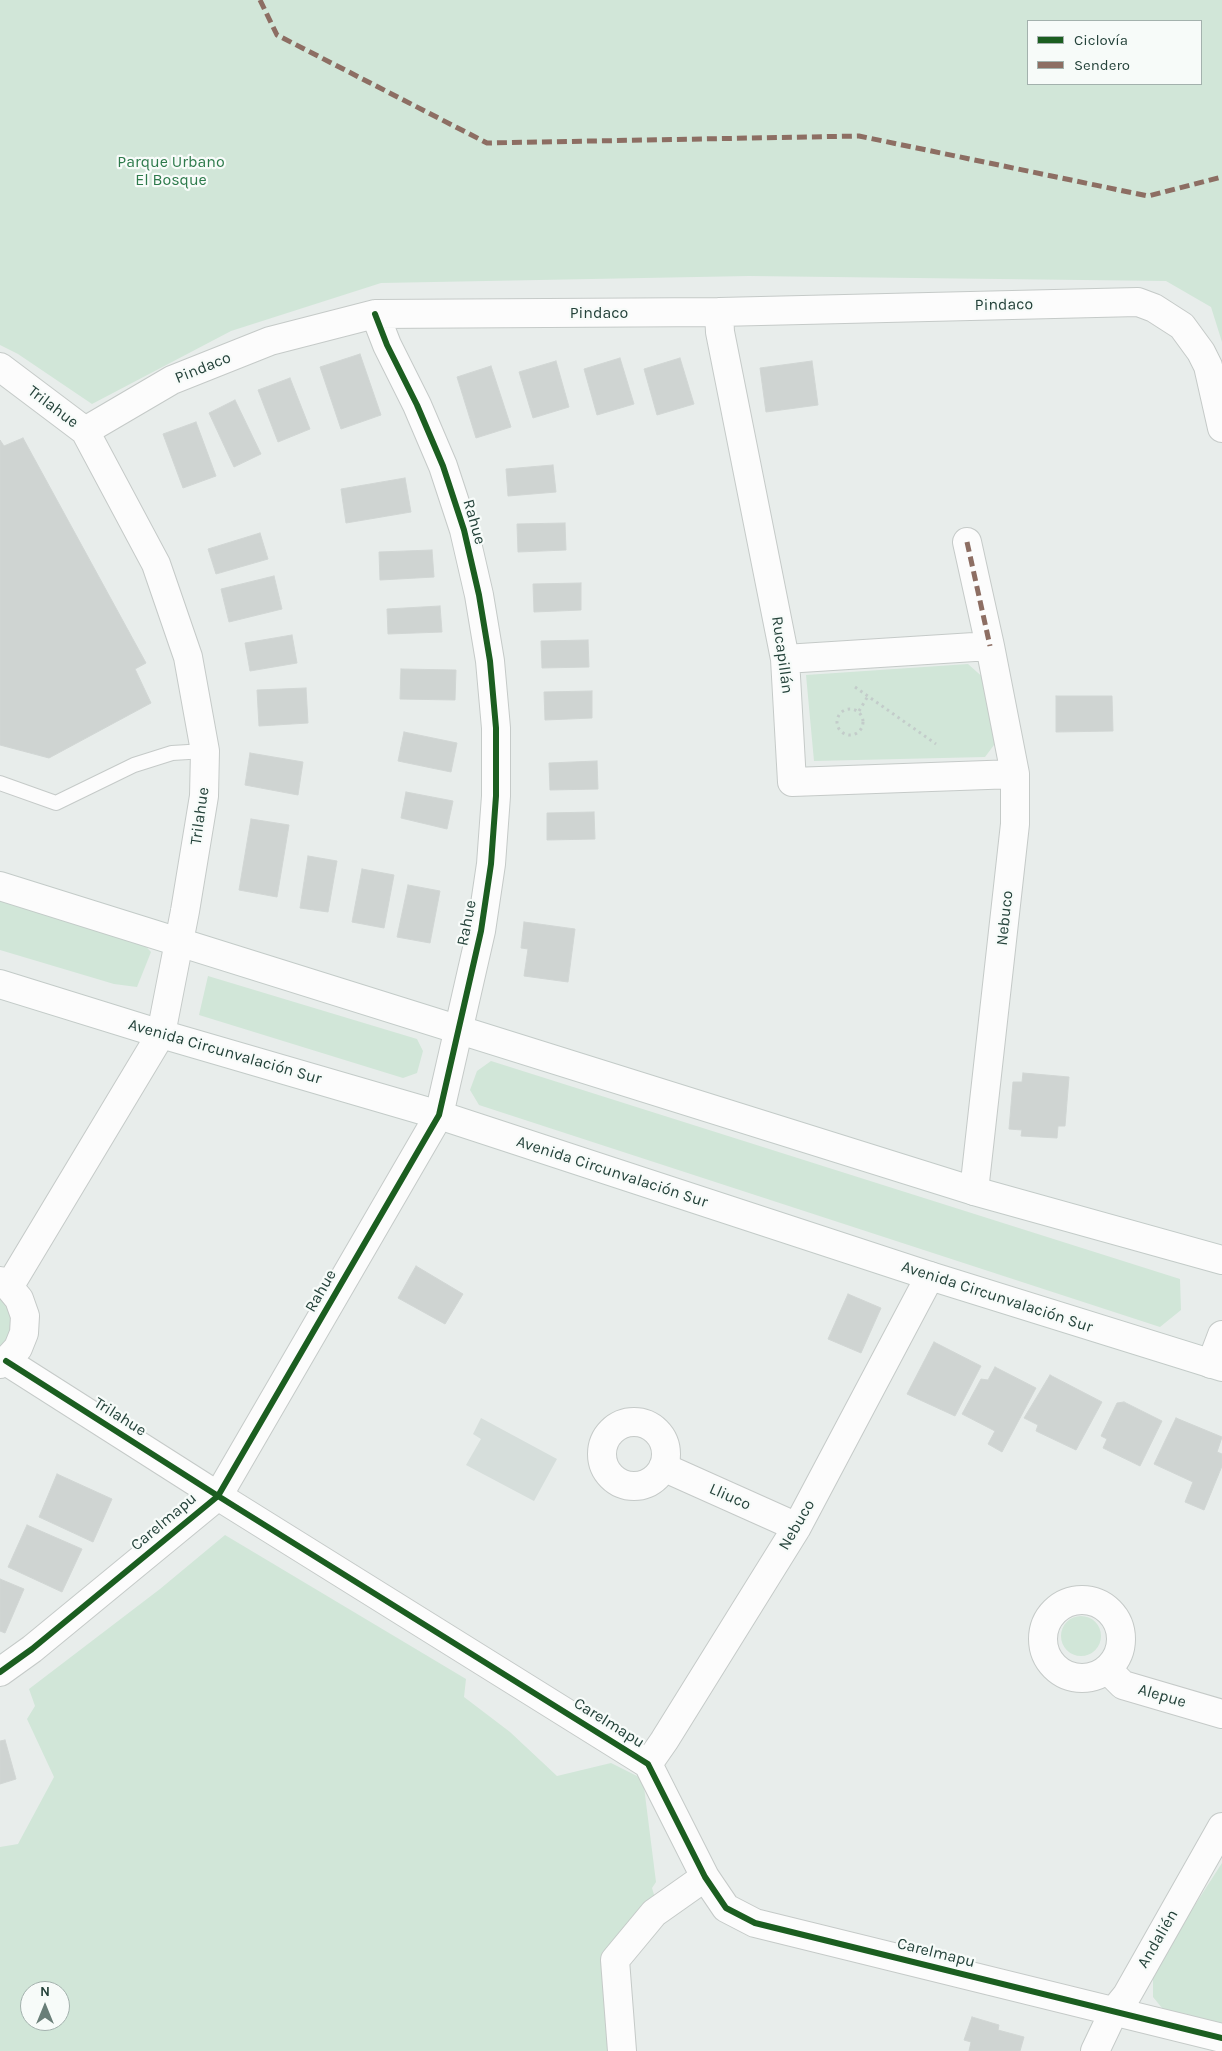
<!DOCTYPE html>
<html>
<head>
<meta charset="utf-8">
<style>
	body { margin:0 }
	#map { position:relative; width:1222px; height:2051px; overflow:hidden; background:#e8edeb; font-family:Karla,sans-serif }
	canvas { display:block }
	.legend { position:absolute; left:1027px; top:20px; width:175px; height:65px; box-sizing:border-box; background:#f7fbf9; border:1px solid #a3b1ad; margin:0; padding:6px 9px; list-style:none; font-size:15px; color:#24423a }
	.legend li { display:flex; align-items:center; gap:10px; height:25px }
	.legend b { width:25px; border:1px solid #a3b1ad }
	.north { position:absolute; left:20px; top:1981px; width:50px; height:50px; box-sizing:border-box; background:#f7fbf9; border:1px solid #a3b1ad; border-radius:50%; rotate:0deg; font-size:14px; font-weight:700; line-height:20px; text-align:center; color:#24423a }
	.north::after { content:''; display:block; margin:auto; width:18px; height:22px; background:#697e78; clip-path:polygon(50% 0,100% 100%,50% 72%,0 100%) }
</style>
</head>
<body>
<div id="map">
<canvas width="1222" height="2051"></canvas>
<ul class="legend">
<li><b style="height:6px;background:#1b5e20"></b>Ciclovía</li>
<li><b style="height:6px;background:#8d6e63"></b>Sendero</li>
</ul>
<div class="north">N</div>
</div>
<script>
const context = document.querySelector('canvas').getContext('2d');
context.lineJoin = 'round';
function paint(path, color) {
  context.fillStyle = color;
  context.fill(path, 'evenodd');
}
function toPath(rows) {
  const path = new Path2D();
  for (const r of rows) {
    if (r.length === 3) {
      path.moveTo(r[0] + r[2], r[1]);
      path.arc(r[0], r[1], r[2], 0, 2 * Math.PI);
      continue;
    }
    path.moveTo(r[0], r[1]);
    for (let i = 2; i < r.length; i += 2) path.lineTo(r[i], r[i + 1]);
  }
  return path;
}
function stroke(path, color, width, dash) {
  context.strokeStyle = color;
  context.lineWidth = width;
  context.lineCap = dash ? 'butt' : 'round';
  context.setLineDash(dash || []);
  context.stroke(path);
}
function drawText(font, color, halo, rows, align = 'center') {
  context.font = font + ' Karla,sans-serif';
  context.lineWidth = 4.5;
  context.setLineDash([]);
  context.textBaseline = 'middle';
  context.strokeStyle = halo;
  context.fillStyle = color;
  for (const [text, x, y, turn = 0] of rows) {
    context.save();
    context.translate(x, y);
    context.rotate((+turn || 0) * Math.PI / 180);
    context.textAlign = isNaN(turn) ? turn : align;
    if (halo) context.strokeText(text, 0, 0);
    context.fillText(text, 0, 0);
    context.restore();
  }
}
paint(toPath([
	[481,1418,557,1459,534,1501,466,1465,481,1439,473,1434]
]), '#d6dedb');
paint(toPath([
	[0,0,1222,0,1222,342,1211,307,1166,281,749,276,381,283,231,331,92,404,18,354,0,345],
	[1028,21,1201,21,1201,84,1028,84],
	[968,664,986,680,997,741,985,757,814,761,806,675],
	[0,894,138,938,151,952,137,987,114,984,0,950],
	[208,976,417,1039,423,1051,417,1073,403,1078,199,1015],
	[491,1061,1180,1279,1181,1310,1160,1327,479,1105,470,1090,477,1071],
	[0,1294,12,1314,13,1328,9,1340,0,1351],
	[225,1535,466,1679,464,1697,510,1732,557,1776,611,1763,643,1779,656,1882,652,1888,655,1898,628,1961,621,2051,0,2051,0,1847,18,1844,54,1777,27,1719,35,1706,29,1689,160,1589],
	[30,1991,60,1991,60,2021,30,2021],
	[1081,1636,20],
	[1222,1863,1222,2025,1167,2014,1153,1997,1153,1970]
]), '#d1e6d8');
const building = toPath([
	[360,354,381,415,341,429,320,367,360,354],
	[620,358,634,404,597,415,584,369,620,358],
	[680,358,694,404,657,415,644,369,680,358],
	[556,361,569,407,533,418,519,372,556,361],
	[812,361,818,405,766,412,760,368,812,361],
	[491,366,511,427,476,438,457,377,491,366],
	[290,378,310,429,278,442,258,390,290,378],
	[235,400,261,454,234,467,209,413,235,400],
	[196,422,216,476,183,488,163,434,196,422],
	[23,438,146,663,135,669,151,703,49,758,0,745,0,440,4,446,23,438],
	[553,465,556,492,508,496,506,469,553,465],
	[405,478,411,512,346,523,341,489,405,478],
	[565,523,566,550,518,552,517,524,565,523],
	[260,533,268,559,216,574,208,549,260,533],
	[432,550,434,577,380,580,379,552,432,550],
	[274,576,282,609,229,622,221,589,274,576],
	[581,583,581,610,534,612,533,584,581,583],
	[440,606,442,632,388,634,387,609,440,606],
	[292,635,297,663,250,671,245,643,292,635],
	[588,640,589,667,542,668,541,641,588,640],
	[401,669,456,670,455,700,400,699,401,669],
	[306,688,308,723,259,726,257,690,306,688],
	[592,691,592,718,545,720,544,692,592,691],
	[1056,696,1112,696,1113,731,1056,732,1056,696],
	[404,732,457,743,451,772,398,761,404,732],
	[250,753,303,762,298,795,245,785,250,753],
	[597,761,598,789,550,790,549,763,597,761],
	[406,792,453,801,447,829,401,818,406,792],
	[594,812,595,839,547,840,547,813,594,812],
	[251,819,289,825,277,897,239,890,251,819],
	[308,856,337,861,328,912,300,908,308,856],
	[362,869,394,875,384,928,352,922,362,869],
	[408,885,440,891,430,943,397,937,408,885],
	[524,922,575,929,568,982,524,976,528,949,521,948,524,922],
	[1023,1073,1069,1077,1065,1126,1058,1126,1057,1138,1021,1136,1022,1130,1009,1129,1013,1082,1022,1082,1023,1073],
	[416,1266,463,1294,445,1324,398,1298,416,1266],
	[848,1294,881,1308,861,1353,828,1339,848,1294],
	[934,1342,981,1366,955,1416,907,1394,934,1342],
	[995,1367,1036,1388,1002,1452,988,1444,995,1431,962,1414,981,1379,988,1380,995,1367],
	[1050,1375,1102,1402,1076,1450,1036,1431,1038,1425,1024,1418,1050,1375],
	[1124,1402,1162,1421,1140,1466,1103,1448,1107,1439,1101,1436,1117,1403,1124,1402],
	[1176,1418,1222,1437,1217,1452,1222,1454,1222,1466,1204,1510,1185,1502,1193,1482,1154,1464,1176,1418],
	[57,1474,112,1499,93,1542,39,1517,57,1474],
	[27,1525,82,1549,62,1592,8,1567,27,1525],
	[0,1579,24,1589,5,1633,0,1631,0,1579],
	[5,1740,16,1779,0,1784,0,1741,5,1740],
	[972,2017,999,2025,998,2030,1024,2037,1020,2051,969,2051,971,2042,964,2040,972,2017]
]);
paint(building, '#cfd4d2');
stroke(building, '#d1d6d4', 1);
const lane = toPath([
	[0,783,56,803,134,765,172,753,205,751]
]);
const street = toPath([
	[719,312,720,332,785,659,792,782,1015,774],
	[0,367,85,431,156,564,188,657,205,751,204,796,185,911,161,1034,9,1287],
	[85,431,172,380,270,341,375,314,719,312,1138,302,1154,308,1182,326,1201,352,1208,366,1222,428],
	[967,542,990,646],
	[785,659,990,646,1015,774,1015,824,974,1191],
	[0,1281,9,1287,19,1299,25,1316,24,1333,18,1348,6,1361,0,1364],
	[6,1361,218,1496,439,1115,481,931,491,864,496,796,496,728,490,661,479,595,464,530,443,466,417,405,387,345,375,314],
	[1211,1364,1222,1335],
	[634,1454,32],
	[663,1467,797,1527],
	[1082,1639,39],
	[1107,1669,1123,1685,1222,1714],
	[0,1672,32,1649,218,1496,648,1764,705,1877,726,1908,755,1923,1222,2038],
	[648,1764,664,1741,797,1527,930,1276],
	[622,2051,615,1960,654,1913,705,1877],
	[1095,2051,1114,2011,1127,1995,1222,1827]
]);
const secondary = toPath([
	[0,886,974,1191,1222,1260],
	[0,984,161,1034,439,1115,930,1276,1222,1367]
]);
stroke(lane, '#c5cac8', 16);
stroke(street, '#c5cac8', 30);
stroke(secondary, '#c3cbc8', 30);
stroke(toPath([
	[855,687,936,744],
	[850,722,13],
	[859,711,868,696]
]), '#c3ccca', 3, [2.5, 4]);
stroke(lane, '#fcfcfc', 14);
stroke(street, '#fcfcfc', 28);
stroke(secondary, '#fcfcfc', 28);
stroke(toPath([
	[260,0,277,35,487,143,859,136,1148,196,1222,177],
	[967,542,990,646]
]), '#8d6e63', 5, [10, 5]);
stroke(toPath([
	[6,1361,218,1496,439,1115,481,931,491,864,496,796,496,728,490,661,479,595,464,530,443,466,417,405,387,345,375,314],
	[0,1672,32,1649,218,1496,648,1764,705,1877,726,1908,755,1923,1222,2038]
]), '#1b5e20', 6);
drawText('16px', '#2d7a4b', '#f7fbf9', [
	["Parque Urbano",171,162],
	["El Bosque",171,180]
]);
drawText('16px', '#24423a', '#f7fbf9', [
	["Pindaco",1004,305,-1],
	["Pindaco",599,313],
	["Pindaco",203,368,-22],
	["Trilahue",53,407,37],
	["Rahue",474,522,74],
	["Rucapillán",782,655,82],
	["Trilahue",200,816,-82],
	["Nebuco",1005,918,-84],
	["Rahue",467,923,-79],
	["Avenida Circunvalación Sur",225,1052,16],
	["Avenida Circunvalación Sur",612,1172,18],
	["Rahue",321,1291,-60],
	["Avenida Circunvalación Sur",997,1297,18],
	["Trilahue",120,1417,32],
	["Lliuco",730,1497,24],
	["Carelmapu",164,1522,-40],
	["Nebuco",797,1525,-60],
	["Alepue",1162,1696,16],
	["Carelmapu",609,1723,32],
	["Andalién",1158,1939,-60],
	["Carelmapu",936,1953,14]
]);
</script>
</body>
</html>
